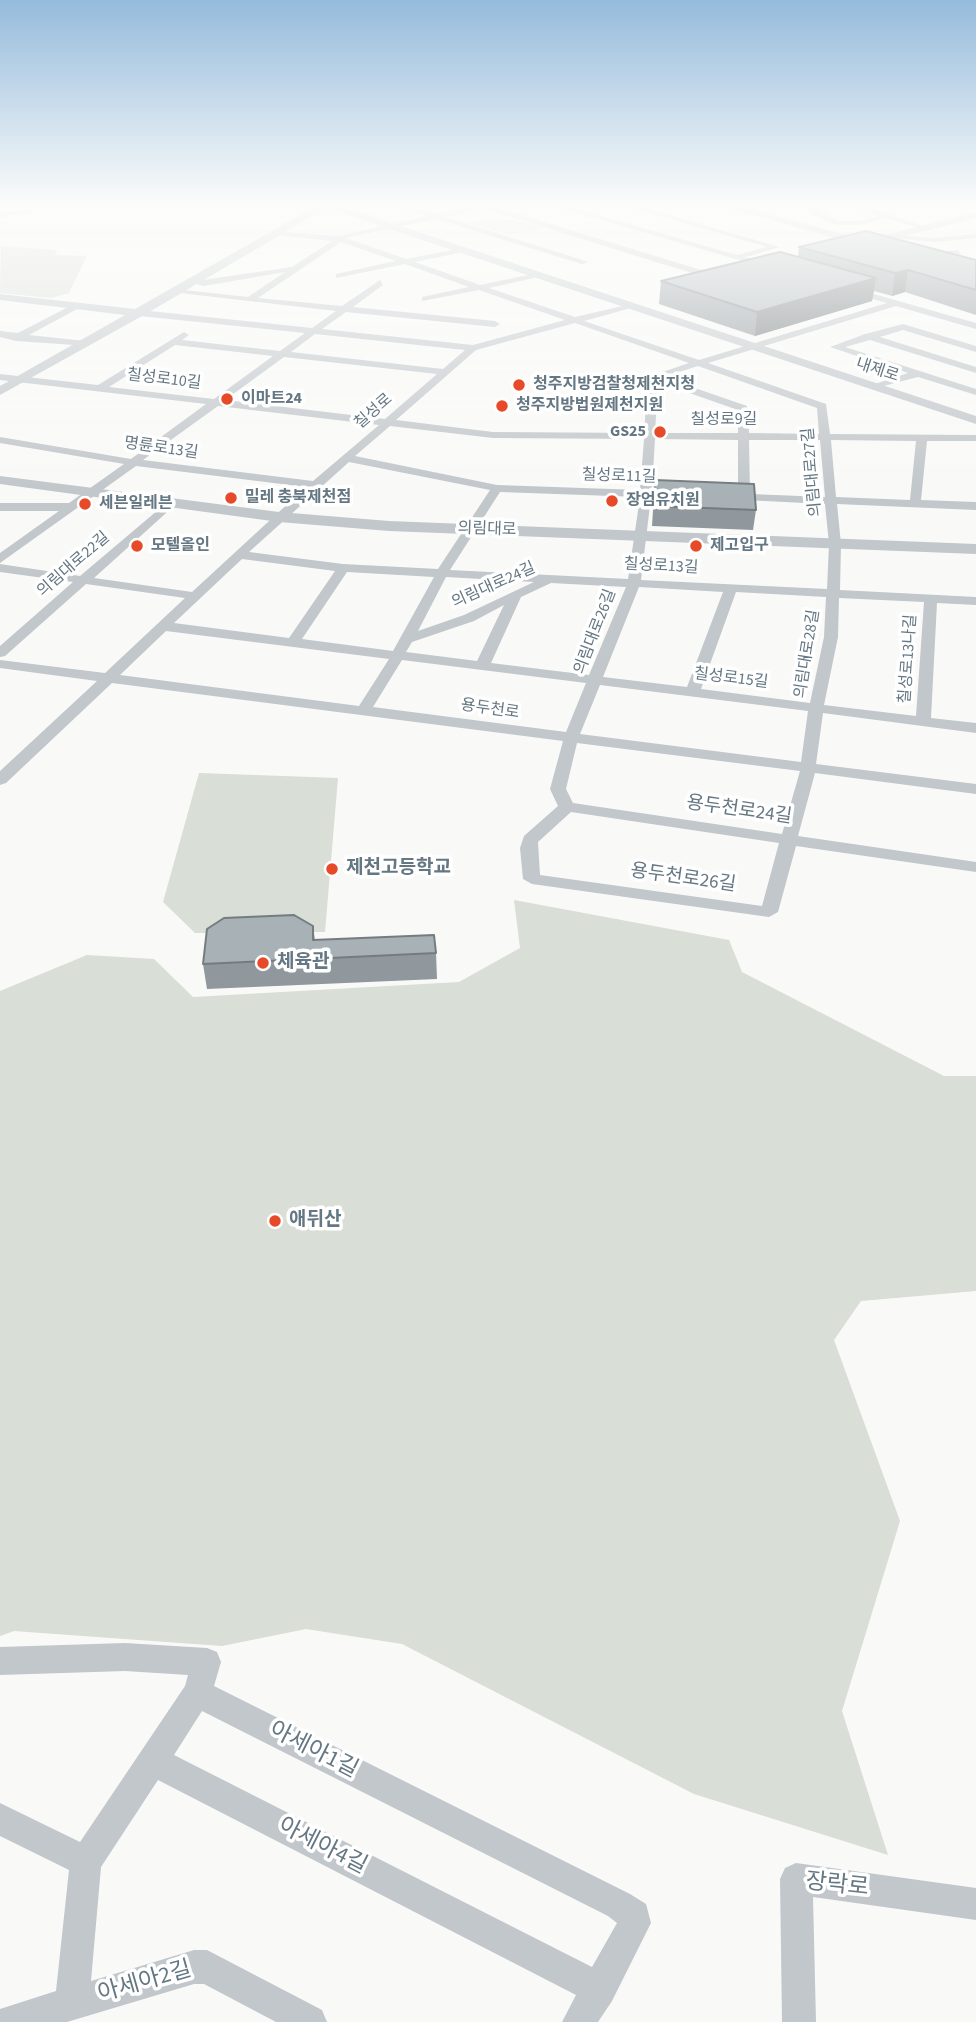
<!DOCTYPE html>
<html>
<head>
<meta charset="utf-8">
<style>
	body { margin:0 }
	canvas { display:block; background:#f9f9f7 }
</style>
</head>
<body>
<canvas width="976" height="2022"></canvas>
<script>
const context = document.querySelector('canvas').getContext('2d');
context.lineJoin = 'round';
function paint(path, color) {
  context.fillStyle = color;
  context.fill(path, 'evenodd');
}
function toPath(rows) {
  const path = new Path2D();
  for (const r of rows) {
    path.moveTo(r[0], r[1]);
    for (let i = 2; i < r.length; i += 2) path.lineTo(r[i], r[i + 1]);
  }
  return path;
}
function stroke(path, color, width, dash) {
  context.strokeStyle = color;
  context.lineWidth = width;
  context.lineCap = dash ? 'butt' : 'round';
  context.setLineDash(dash || []);
  context.stroke(path);
}
function drawText(font, color, halo, rows, align = 'center') {
  context.font = font + ' "Source Sans 3","Noto Sans KR",sans-serif';
  context.lineWidth = 7;
  context.setLineDash([]);
  context.textBaseline = 'middle';
  context.strokeStyle = halo;
  context.fillStyle = color;
  for (const [text, x, y, turn = 0] of rows) {
    context.save();
    context.translate(x, y);
    context.rotate((+turn || 0) * Math.PI / 180);
    context.textAlign = isNaN(turn) ? turn : align;
    if (halo) context.strokeText(text, 0, 0);
    context.fillText(text, 0, 0);
    context.restore();
  }
}
paint(toPath([
	[482,219,510,219,545,228,510,235,469,223],
	[1,246,57,250,55,255,87,256,69,293,51,298,0,293],
	[199,773,338,778,325,932,195,933,163,902],
	[514,900,729,940,742,972,944,1076,976,1076,976,1291,861,1301,834,1340,900,1521,842,1711,888,1855,694,1794,402,1644,306,1629,222,1646,14,1631,0,1636,0,991,87,955,154,959,193,997,459,982,520,948]
]), '#d9ded6');
paint(toPath([
	[399,206,412,206,437,214,474,206,492,206,724,277,724,281,718,281,484,209,446,217,589,262,582,264,436,219,346,238,406,259,463,248,463,252,415,262,480,285,538,273,538,277,489,288,575,317,631,304,631,308,584,321,699,360,887,303,846,292,849,287,976,323,976,329,896,306,708,363,826,404,830,434,976,435,976,441,927,441,921,500,976,502,976,510,837,504,841,544,840,590,976,597,976,605,937,603,931,718,976,723,976,733,823,713,816,764,976,784,976,794,815,773,798,836,976,862,976,872,796,846,778,912,769,917,532,884,523,879,520,848,524,836,558,806,550,789,563,741,112,683,6,783,0,785,0,771,97,681,0,668,0,660,105,673,185,598,86,584,5,656,0,657,0,646,73,582,0,572,0,564,80,576,171,499,177,503,175,505,94,578,192,592,306,487,136,466,0,563,0,553,59,511,0,511,0,503,69,503,124,464,0,443,0,437,131,459,206,404,0,380,0,374,98,385,184,332,189,335,182,340,280,351,305,333,140,316,136,313,140,310,312,328,336,311,171,292,175,289,248,297,285,272,204,286,189,282,292,267,332,241,276,235,273,231,338,236,427,216,399,206],
	[341,242,396,261,336,274,336,278,405,264,469,287,422,297,422,301,479,290,565,320,473,345,322,329,346,312,495,327,500,324,495,321,353,307,383,285,380,280,342,306,258,298,341,242],
	[575,323,689,363,648,377,644,433,493,432,396,420,476,350,575,323],
	[315,334,465,350,443,369,291,352,315,334],
	[175,345,273,356,214,399,109,387,175,345],
	[284,357,437,374,385,419,225,400,284,357],
	[698,366,817,408,819,434,749,433,747,406,663,377,698,366],
	[658,382,738,410,738,433,655,433,658,382],
	[218,406,379,425,313,481,143,460,218,406],
	[390,426,493,438,644,439,640,490,497,485,355,456,390,426],
	[655,439,738,440,738,494,725,495,725,499,825,504,829,544,827,589,641,580,651,497,663,494,652,490,655,439],
	[749,440,820,440,825,497,750,494,749,440],
	[831,440,916,441,910,500,836,497,831,440],
	[349,462,490,490,438,569,343,564,249,552,349,462],
	[500,492,640,497,628,579,450,570,500,492],
	[242,559,335,571,289,638,174,623,242,559],
	[347,572,434,577,393,651,302,639,347,572],
	[446,577,534,582,464,615,418,631,446,577],
	[551,583,626,587,589,675,491,663,521,597,551,583],
	[639,587,723,592,687,687,603,677,639,587],
	[736,592,826,597,824,637,810,703,701,689,736,592],
	[839,598,924,602,916,716,824,705,838,637,839,598],
	[504,605,477,661,406,652,412,642,474,621,504,605],
	[166,631,389,659,359,706,120,675,166,631],
	[402,660,586,683,566,732,373,707,402,660],
	[600,685,808,711,801,762,580,734,600,685],
	[577,743,800,771,782,834,573,803,566,789,577,743],
	[571,812,779,843,762,906,540,875,538,842,571,812],
	[553,206,566,206,737,255,767,247,625,206,638,206,780,247,746,257,773,265,770,269,553,206],
	[804,206,813,206,838,221,860,221,877,216,848,206,861,206,930,228,926,230,885,218,860,225,837,225,814,216,804,206],
	[32,209,29,213,0,217,0,213,32,209],
	[976,234,976,238,934,242,888,237,892,235,934,238,976,234],
	[958,250,961,254,924,256,920,254,958,250],
	[76,303,80,306,79,308,29,335,86,341,89,342,89,346,16,341,0,337,0,331,18,333,76,303],
	[903,324,976,346,976,352,903,330,880,337,976,367,976,373,870,340,845,347,976,389,976,395,918,377,872,389,872,385,908,373,830,347,865,334,903,324],
	[125,1643,207,1648,217,1652,221,1662,214,1686,630,1894,646,1904,651,1923,612,2001,598,2022,562,2022,576,1995,158,1780,101,1867,91,1981,194,1950,207,1950,322,2010,327,2022,276,2022,204,1984,194,1984,67,2022,0,2022,0,2009,56,1991,69,1870,0,1836,0,1803,80,1842,185,1686,188,1675,125,1671,0,1675,0,1647,125,1643],
	[202,1711,608,1916,617,1923,592,1967,174,1755,202,1711],
	[796,1863,976,1888,976,1920,813,1897,816,2022,782,2022,780,1879,785,1868,796,1863]
]), '#c2c7cb');
paint(toPath([
	[316,206,340,206,976,416,976,424,326,208,144,315,0,395,0,386,125,315,0,300,0,294,135,309,316,206],
	[722,206,739,206,865,240,976,212,976,218,877,243,880,246,875,249,855,247,855,244,722,206],
	[0,476,279,512,389,521,976,544,976,554,389,531,279,522,0,484,0,476]
]), '#c2c7cb');
paint(toPath([
	[799,247,976,260,976,315,905,292,892,296,874,291,872,301,755,336,659,304,661,281,798,257],
	[655,480,756,510,753,530,652,526],
	[313,926,315,940,436,953,437,979,207,989,203,964]
]), '#90989d');
paint(toPath([
	[908,270,905,292,892,296,895,273],
	[876,278,872,301,755,336,757,312]
]), '#757c7f');
const building = toPath([
	[866,231,976,260,976,290,908,270,895,273,799,247,866,231],
	[780,252,876,278,757,312,661,281,780,252],
	[655,480,754,484,756,510,654,506,655,480],
	[294,915,313,926,313,940,434,935,436,953,203,964,207,929,224,918,294,915]
]);
paint(building, '#a7b1b6');
stroke(building, '#757c7f', 2);
const sky = context.createLinearGradient(0, 0, 0, 489);
sky.addColorStop(0, '#95bbdc');
sky.addColorStop(0.42, '#fcfcfb');
sky.addColorStop(1, '#fcfcfb00');
context.fillStyle = sky;
context.fillRect(0, 0, 976, 489);
for (const [x, y, r, color] of [
	[519,385,7,"#e74a29"],
	[227,399,7,"#e74a29"],
	[502,406,7,"#e74a29"],
	[660,432,7,"#e74a29"],
	[231,498,7,"#e74a29"],
	[612,501,7,"#e74a29"],
	[85,504,7,"#e74a29"],
	[137,546,7,"#e74a29"],
	[696,546,7,"#e74a29"],
	[332,869,7,"#e74a29"],
	[263,963,7,"#e74a29"],
	[275,1221,7,"#e74a29"]
]) {
  const dot = new Path2D();
  dot.arc(x, y, r, 0, 2 * Math.PI);
  context.fillStyle = color;
  context.fill(dot);
  stroke(dot, '#fff', 2.5);
}
drawText('16px', '#647782', '#fff', [
	["내제로",877,371,18],
	["칠성로10길",164,380,7],
	["칠성로",374,412,-41],
	["칠성로9길",724,420],
	["명륜로13길",161,449,8],
	["의림대로27길",813,472,-95],
	["칠성로11길",619,477,2],
	["의림대로",487,530,2],
	["의림대로22길",74,565,-41],
	["칠성로13길",661,567,3],
	["의림대로24길",494,586,-24],
	["의림대로26길",596,632,-69],
	["의림대로28길",808,654,-81],
	["칠성로13나길",909,659,-86],
	["칠성로15길",731,679,7],
	["용두천로",490,710,8]
]);
drawText('bold 16px', '#647782', '#fff', [
	["청주지방검찰청제천지청",533,385],
	["이마트24",241,399],
	["청주지방법원제천지원",516,406],
	["GS25",646,432,"right"],
	["밀레 충북제천점",245,498],
	["장엄유치원",626,501],
	["세븐일레븐",99,504],
	["모텔올인",151,546],
	["제고입구",710,546]
], 'left');
drawText('19px', '#647782', '#fff', [
	["용두천로24길",739,811,8],
	["용두천로26길",683,879,8]
]);
drawText('bold 19px', '#647782', '#fff', [
	["제천고등학교",346,869],
	["체육관",277,963],
	["애뒤산",289,1221]
], 'left');
drawText('23px', '#647782', '#fff', [
	["아세아1길",313,1751,27],
	["아세아4길",322,1847,27],
	["장락로",837,1886,6],
	["아세아2길",145,1983,-16]
]);
</script>
</body>
</html>
